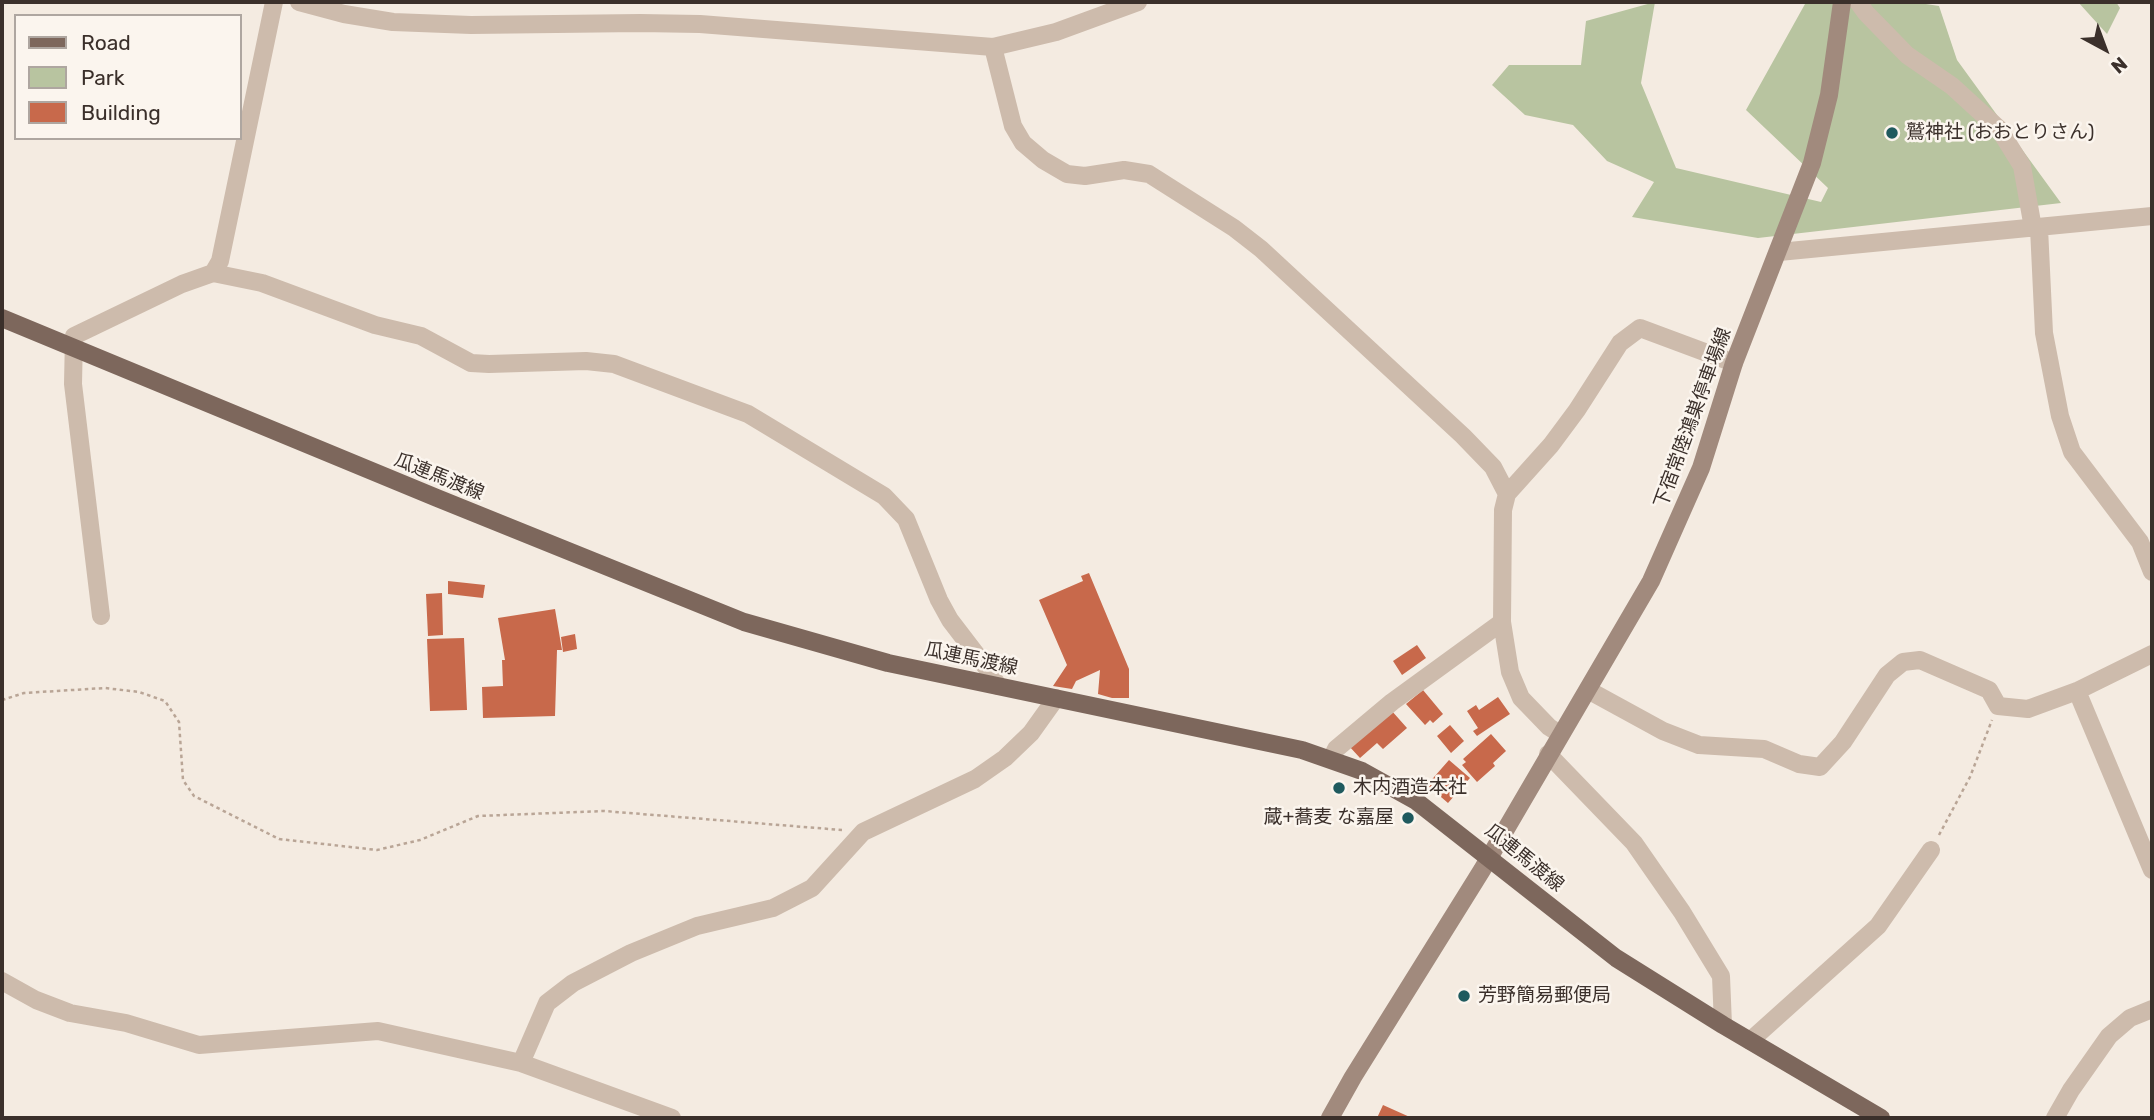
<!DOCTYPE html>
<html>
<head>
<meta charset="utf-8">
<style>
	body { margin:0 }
	#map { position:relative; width:2154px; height:1120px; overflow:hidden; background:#f4ebe1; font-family:Rubik,sans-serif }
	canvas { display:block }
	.frame { position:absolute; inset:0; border:4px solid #3b302b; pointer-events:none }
	.legend { position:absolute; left:14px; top:14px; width:228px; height:126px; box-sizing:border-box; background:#fbf5ee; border:2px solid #aea6a0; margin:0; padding:9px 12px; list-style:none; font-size:21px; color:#3b302b }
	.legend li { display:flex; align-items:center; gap:14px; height:35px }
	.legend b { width:35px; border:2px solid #aea6a0 }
	.north { position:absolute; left:2070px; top:14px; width:70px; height:70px; -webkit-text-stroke:5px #fbf5ee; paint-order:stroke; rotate:139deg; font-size:19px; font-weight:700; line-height:28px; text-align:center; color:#3b302b }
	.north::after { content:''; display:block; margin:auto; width:24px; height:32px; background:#3b302b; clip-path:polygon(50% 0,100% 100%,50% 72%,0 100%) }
</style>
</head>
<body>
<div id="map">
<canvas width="2154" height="1120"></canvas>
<div class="frame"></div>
<ul class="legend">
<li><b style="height:9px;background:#7d675c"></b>Road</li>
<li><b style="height:19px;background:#b8c4a0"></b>Park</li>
<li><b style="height:19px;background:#c8694b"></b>Building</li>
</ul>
<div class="north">N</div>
</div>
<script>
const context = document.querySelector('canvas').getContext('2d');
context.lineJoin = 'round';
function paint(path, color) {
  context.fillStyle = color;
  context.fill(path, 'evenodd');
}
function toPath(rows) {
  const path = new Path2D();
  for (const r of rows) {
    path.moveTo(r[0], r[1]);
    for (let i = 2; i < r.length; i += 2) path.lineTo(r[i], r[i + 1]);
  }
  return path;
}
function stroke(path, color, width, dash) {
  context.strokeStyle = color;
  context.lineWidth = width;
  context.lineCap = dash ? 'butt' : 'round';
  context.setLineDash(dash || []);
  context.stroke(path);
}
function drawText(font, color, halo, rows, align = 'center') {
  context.font = font + ' Rubik,"Noto Sans JP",sans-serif';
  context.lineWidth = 5;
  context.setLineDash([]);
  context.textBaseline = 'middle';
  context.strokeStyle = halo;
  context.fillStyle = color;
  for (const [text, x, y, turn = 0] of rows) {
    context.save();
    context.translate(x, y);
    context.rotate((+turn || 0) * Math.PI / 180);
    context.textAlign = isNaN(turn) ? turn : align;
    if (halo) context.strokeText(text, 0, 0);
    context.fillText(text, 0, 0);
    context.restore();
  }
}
paint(toPath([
	[1655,2,1641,83,1676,168,1821,202,1828,188,1746,110,1805,4,1913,2,1939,6,1957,60,2061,203,1758,238,1632,217,1654,182,1607,161,1573,125,1525,115,1492,85,1509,65,1581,65,1586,21],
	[2078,2,2116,2,2120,8,2107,34]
]), '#b8c4a0');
paint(toPath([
	[1089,573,1129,669,1129,698,1112,698,1098,694,1100,670,1076,681,1072,689,1053,686,1067,665,1039,600,1083,581,1081,576],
	[448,581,485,585,483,598,448,594],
	[442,593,443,635,428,636,426,594],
	[555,609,562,650,557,650,555,716,483,718,482,687,503,686,502,660,505,660,498,618],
	[575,634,577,649,563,652,561,637],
	[464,638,467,710,430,711,427,639],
	[1417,645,1426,658,1402,675,1393,661],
	[1423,690,1443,714,1433,723,1430,720,1425,725,1406,704],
	[1498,697,1510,714,1477,736,1473,731,1478,728,1467,711,1476,705,1479,710],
	[1391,710,1407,728,1383,749,1377,743,1360,758,1349,746],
	[1450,725,1464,741,1451,753,1437,736],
	[1491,734,1506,751,1493,763,1495,766,1477,782,1462,765,1466,762,1463,759],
	[1449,760,1470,778,1448,803,1427,785],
	[1383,1105,1412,1118,1377,1118]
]), '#c8694b');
stroke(toPath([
	[2,700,24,693,105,688,139,692,165,701,179,722,183,780,194,796,279,839,377,850,420,840,478,816,604,811,842,830],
	[1939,835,1970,777,1992,720]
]), '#b9a596', 2.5, [3.5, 3.5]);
stroke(toPath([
	[299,2,344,14,393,22,471,25,640,23,700,24,993,47,1056,32,1138,2],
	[1858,2,1866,13,1907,55,1952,86,1999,129,2022,166,2033,228],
	[993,47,1013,126,1023,143,1043,160,1067,174,1085,176,1124,170,1149,174,1234,228,1261,249,1463,436,1493,467,1507,494],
	[2039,228,2044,333,2060,416,2072,452,2140,542,2152,572],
	[1779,252,2152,216],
	[213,273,220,261,274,2],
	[101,616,73,384,74,336,182,284,213,273,262,283,375,325,421,336,471,363,489,364,586,361,614,364,748,414,884,496,906,519,939,600,950,620,989,671,998,686],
	[1588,690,1663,731,1699,745,1764,749,1799,764,1820,767,1843,742,1887,675,1903,662,1920,660,1989,690,1998,706,2028,709,2077,691,2152,654],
	[2077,691,2152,870],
	[1560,734,1549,727,1521,698,1510,672,1502,622,1503,510,1507,494,1551,445,1577,410,1620,343,1640,328,1734,363],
	[1548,754,1634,843,1682,912,1721,976,1723,1025],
	[1331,759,1336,749,1392,702,1502,622],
	[2,981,36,1000,70,1013,126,1023,199,1045,378,1031,521,1063,672,1118],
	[1750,1041,1878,926,1931,850],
	[521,1063,547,1003,573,983,631,953,697,926,773,908,812,888,863,832,975,779,1005,758,1031,733,1056,698],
	[2055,1118,2071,1090,2109,1036,2130,1018,2152,1009]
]), '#cdbbac', 18);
stroke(toPath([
	[1330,1118,1353,1077,1482,870,1651,581,1701,468,1734,363,1812,163,1829,95,1842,2]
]), '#a18a7d', 18);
stroke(toPath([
	[2,318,437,498,744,622,888,663,1302,750,1362,771,1416,801,1616,958,1723,1025,1881,1118]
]), '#7d675c', 18);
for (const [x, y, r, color] of [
	[1892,133,7,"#1f5a5e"],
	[1339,788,7,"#1f5a5e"],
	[1408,818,7,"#1f5a5e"],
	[1464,996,7,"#1f5a5e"]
]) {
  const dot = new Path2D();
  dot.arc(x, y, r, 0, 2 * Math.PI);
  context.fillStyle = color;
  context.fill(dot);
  stroke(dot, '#fbf5ee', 2.5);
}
drawText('19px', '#3b302b', '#fbf5ee', [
	["鷲神社 (おおとりさん)",1906,133],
	["木内酒造本社",1353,788],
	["蔵+蕎麦 な嘉屋",1394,818,"right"],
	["芳野簡易郵便局",1478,996]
], 'left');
drawText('19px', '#3b302b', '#fbf5ee', [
	["下宿常陸鴻巣停車場線",1693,418,-70],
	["瓜連馬渡線",439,477,22],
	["瓜連馬渡線",971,659,12],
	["瓜連馬渡線",1524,858,39]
]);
</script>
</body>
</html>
